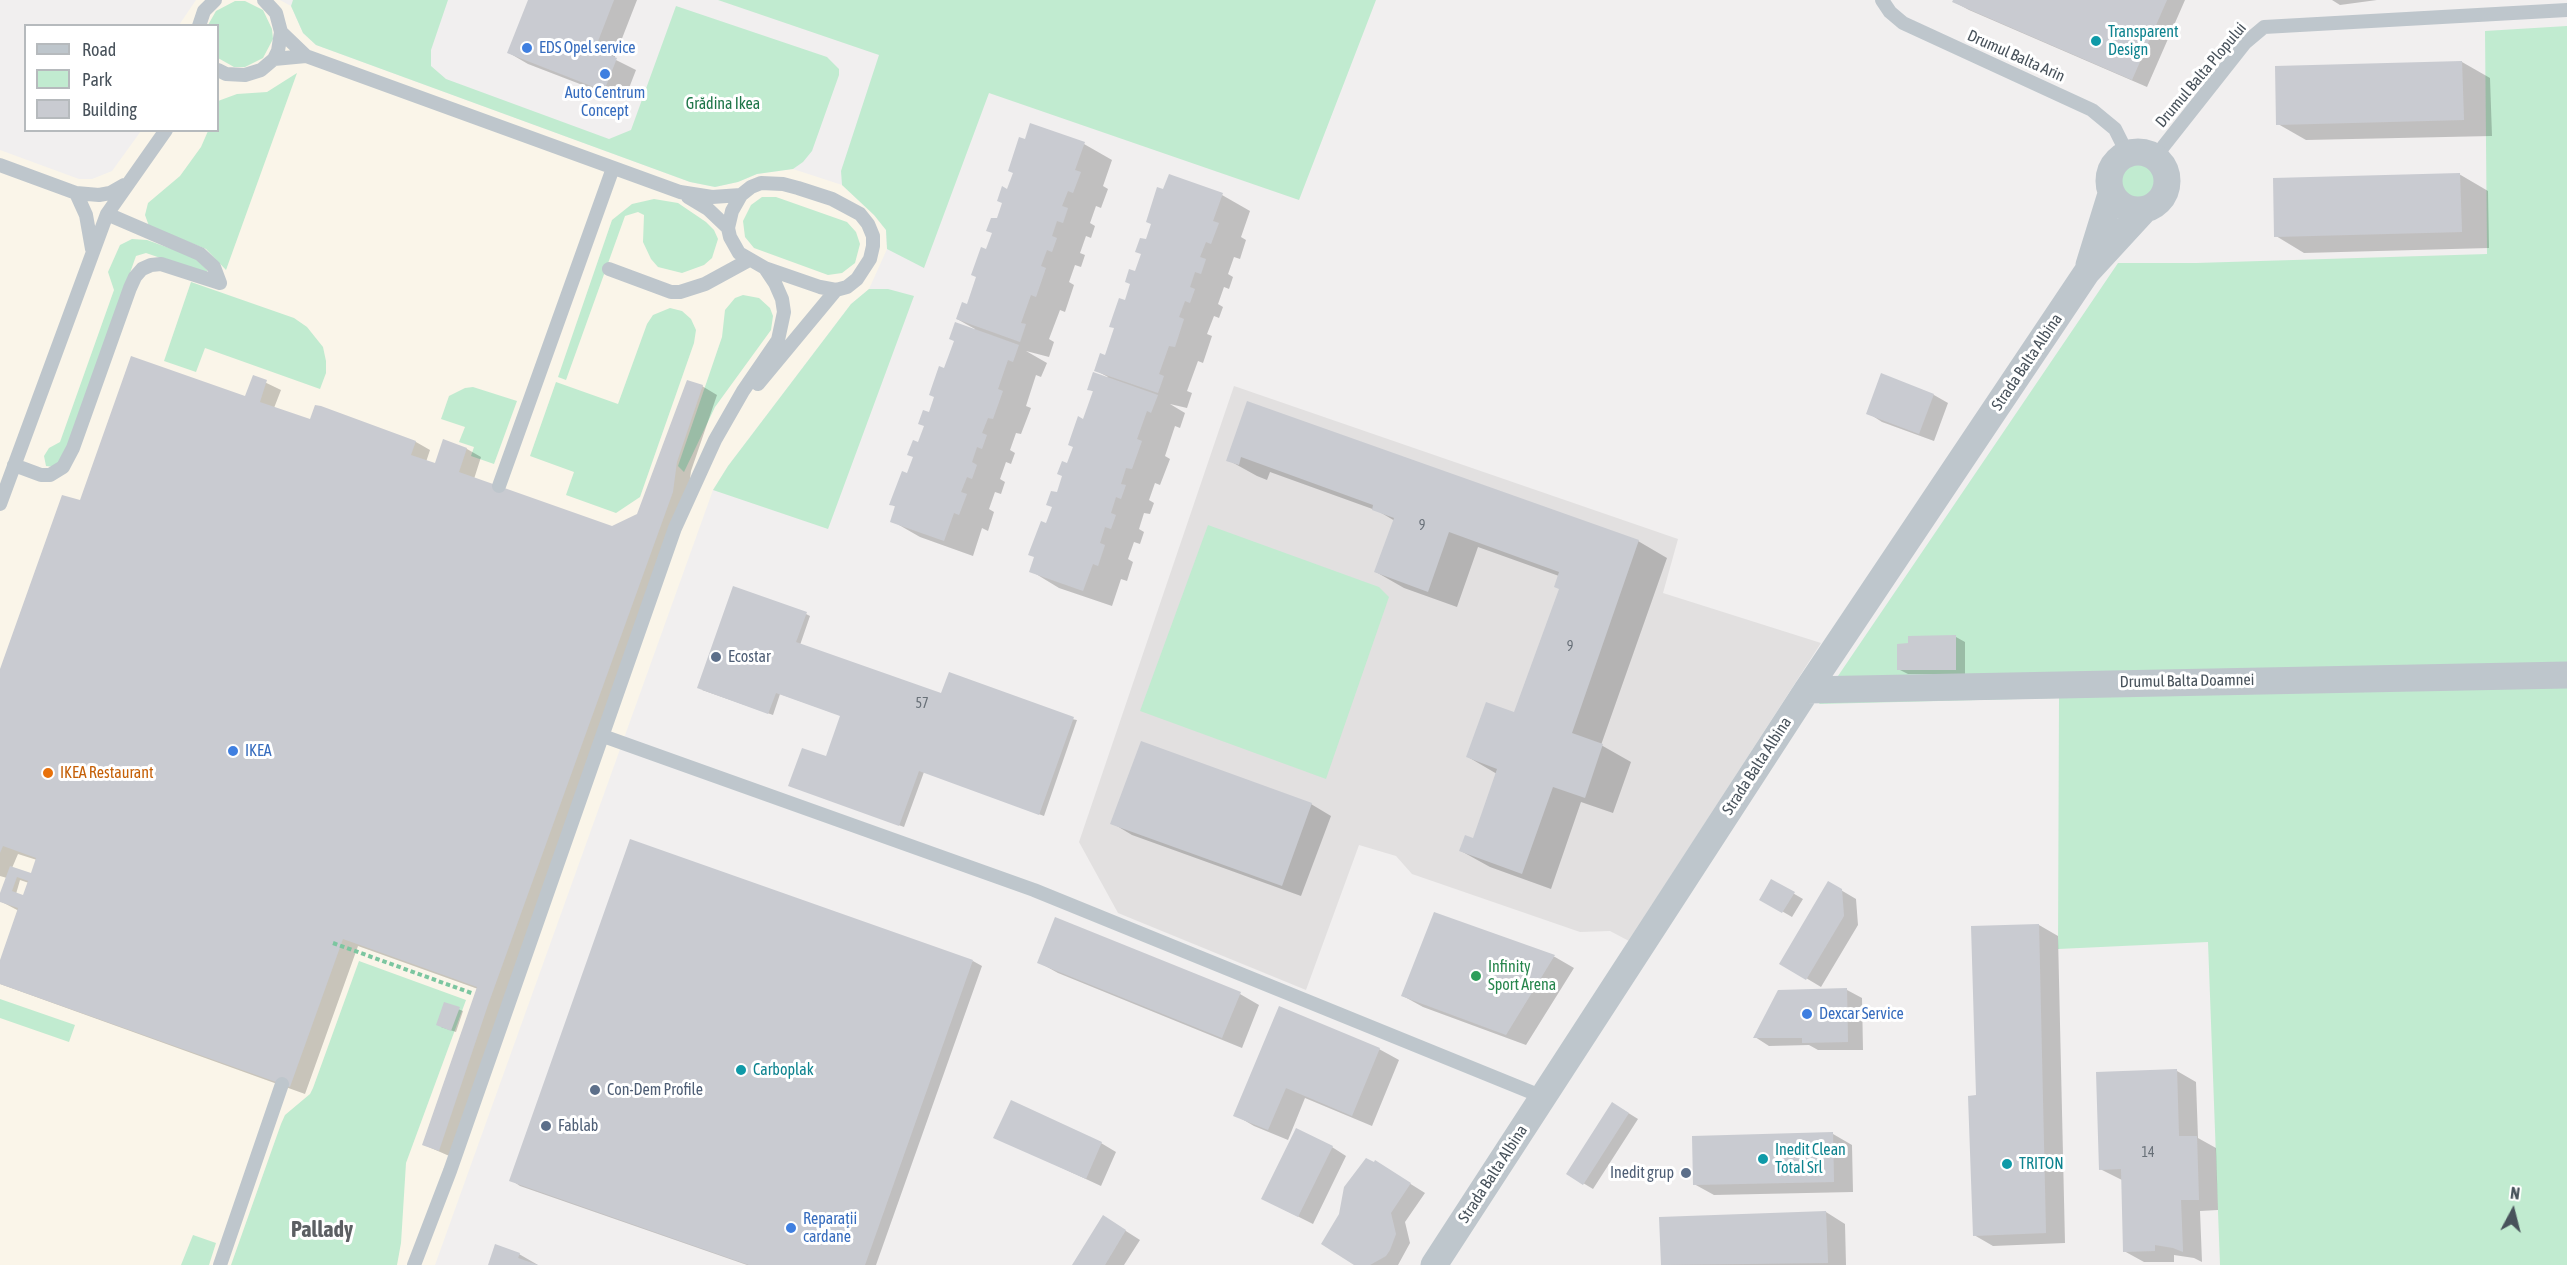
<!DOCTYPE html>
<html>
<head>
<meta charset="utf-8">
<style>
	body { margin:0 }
	#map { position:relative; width:2567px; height:1265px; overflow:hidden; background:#f1efef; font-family:"Asap Condensed",sans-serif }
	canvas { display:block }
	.legend { position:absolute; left:24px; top:24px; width:195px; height:108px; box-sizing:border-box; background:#fff; border:2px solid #b6babd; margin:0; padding:8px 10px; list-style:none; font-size:18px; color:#48525b }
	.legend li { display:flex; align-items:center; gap:12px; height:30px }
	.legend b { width:30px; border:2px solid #b6babd }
	.north { position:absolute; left:2483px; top:1181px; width:60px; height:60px; -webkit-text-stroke:4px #fff; paint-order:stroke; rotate:7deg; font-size:16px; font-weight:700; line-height:24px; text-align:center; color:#48525b }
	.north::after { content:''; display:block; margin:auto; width:21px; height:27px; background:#48525b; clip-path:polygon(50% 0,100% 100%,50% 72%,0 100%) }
</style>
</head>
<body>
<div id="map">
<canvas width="2567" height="1265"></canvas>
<ul class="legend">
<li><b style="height:8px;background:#bec6cc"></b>Road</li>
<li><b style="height:16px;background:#c1ebd0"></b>Park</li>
<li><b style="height:16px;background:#c9cbd1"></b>Building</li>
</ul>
<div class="north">N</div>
</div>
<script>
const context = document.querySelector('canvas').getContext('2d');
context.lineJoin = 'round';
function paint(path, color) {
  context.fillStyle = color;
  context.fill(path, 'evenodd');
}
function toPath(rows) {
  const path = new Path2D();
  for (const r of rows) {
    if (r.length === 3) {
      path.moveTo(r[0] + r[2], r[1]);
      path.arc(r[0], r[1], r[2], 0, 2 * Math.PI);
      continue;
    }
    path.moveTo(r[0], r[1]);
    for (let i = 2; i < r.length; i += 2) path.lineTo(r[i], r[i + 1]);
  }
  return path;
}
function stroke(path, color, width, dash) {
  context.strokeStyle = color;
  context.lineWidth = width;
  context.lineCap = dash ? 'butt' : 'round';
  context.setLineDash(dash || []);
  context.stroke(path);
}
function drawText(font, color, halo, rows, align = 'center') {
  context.font = font + ' "Asap Condensed",sans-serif';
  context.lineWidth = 6;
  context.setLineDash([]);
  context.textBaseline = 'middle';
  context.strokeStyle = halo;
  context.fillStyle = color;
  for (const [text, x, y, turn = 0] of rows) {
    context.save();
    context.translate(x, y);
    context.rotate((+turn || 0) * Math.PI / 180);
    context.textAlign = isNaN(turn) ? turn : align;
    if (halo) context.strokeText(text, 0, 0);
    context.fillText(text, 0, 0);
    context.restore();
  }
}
paint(toPath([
	[196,0,280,0,291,6,303,33,316,45,690,182,715,187,738,182,757,174,793,169,842,185,874,215,886,230,887,249,869,289,851,304,728,466,713,490,435,1265,0,1265,0,150,79,179,92,179,112,171,141,131,218,130,218,26,179,25]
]), '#faf5e9');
paint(toPath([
	[1234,386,1678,539,1663,593,1821,643,1629,941,1610,931,1580,932,1412,874,1396,856,1359,845,1306,990,1118,913,1079,842]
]), '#e2e0e0');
paint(toPath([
	[293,0,448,0,431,50,431,66,446,79,609,139,631,130,676,6,827,57,839,69,839,75,812,151,803,162,793,169,757,174,738,182,715,187,690,182,316,45,303,33,291,6],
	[718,0,1376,0,1299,200,989,93,924,268,887,249,886,230,874,215,842,185,841,171,879,55],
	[235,1,245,1,263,10,272,29,273,39,263,58,245,67,234,67,218,58,218,26,208,25,216,11],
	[2567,26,2567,1265,2220,1265,2208,942,2058,949,2059,698,1819,704,2118,263,2196,263,2487,254,2485,31],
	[297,73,226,270,206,249,149,226,145,215,148,203,180,176,201,147,208,131,218,130,218,101,237,94,267,92],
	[2138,181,19],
	[762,197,776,197,847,222,856,232,860,244,855,263,842,273,828,275,754,248,745,237,743,221,751,205],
	[654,199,678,203,706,222,714,230,718,239,712,258,704,265,682,273,658,267,651,259,643,242,644,215,638,212,625,216,566,380,558,377,612,220,632,204],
	[132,239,147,240,194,257,208,271,204,273,146,253,136,256,65,456,54,467,46,466,44,456,49,448,60,442,114,290,108,272,120,245],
	[191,282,294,318,307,327,323,347,326,361,326,373,320,389,205,348,196,372,164,361],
	[869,289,888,289,914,296,828,529,713,490,728,466,851,304],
	[743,295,759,298,770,308,773,316,771,330,715,407,684,472,678,466,722,337,725,310,735,298],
	[670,308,682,311,691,319,696,330,694,343,640,497,616,513,566,495,574,472,530,456,556,382,618,404,647,324,653,315],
	[473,387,517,401,494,464,471,456,474,447,459,442,465,427,441,419,449,396,465,388],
	[1208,525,1379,587,1389,597,1326,779,1140,711],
	[359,961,466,1000,406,1163,401,1243,397,1265,231,1265,281,1124,285,1115,310,1094,313,1088],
	[0,999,75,1025,69,1042,0,1018],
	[193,1235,216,1243,209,1265,181,1265]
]), '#c1ebd0');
paint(toPath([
	[529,0,637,0,614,59,636,70,624,101,528,64,509,53],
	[1955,0,2185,0,2147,87,1969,10,1954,2],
	[2332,0,2377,0,2340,5],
	[2462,62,2490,78,2492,136,2306,140,2278,124],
	[1084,144,1112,160,1103,186,1108,189,1101,208,1096,206,1090,223,1095,226,1091,238,1086,236,1080,253,1085,255,1081,267,1075,265,1069,282,1074,285,1065,312,1060,310,1049,339,1054,342,1049,357,1026,351,1047,363,1041,377,1036,375,1026,406,1031,408,1021,434,1016,433,1010,450,1015,453,1011,464,1006,462,1000,479,1005,482,1001,494,995,492,989,509,994,512,988,531,982,528,973,556,920,537,892,521,896,507,891,504,908,474,945,370,975,329,957,319,968,306,1008,191],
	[2459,174,2488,191,2489,248,2304,253,2276,236],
	[1222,195,1250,211,1241,237,1246,240,1240,259,1234,257,1228,274,1233,277,1229,289,1224,287,1218,304,1223,307,1219,318,1214,316,1207,334,1212,336,1203,363,1198,361,1187,391,1192,393,1187,408,1170,404,1185,413,1180,428,1175,426,1165,456,1170,459,1160,485,1155,483,1149,500,1154,503,1150,514,1144,513,1139,529,1144,532,1140,544,1134,542,1128,559,1133,562,1127,581,1121,579,1112,606,1059,588,1031,571,1094,392,1089,389,1108,377,1095,370,1106,357,1147,241],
	[1882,375,1934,395,1948,403,1934,441,1882,422,1868,413],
	[254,377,281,390,274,408,311,421,320,408,416,442,430,450,426,462,436,465,444,441,467,449,481,457,474,479,612,528,638,515,702,386,717,395,691,471,687,501,454,1158,424,1145,478,989,358,946,305,1094,0,984,0,964,19,911,0,901,7,878,0,876,0,673,81,502,246,398],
	[18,854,37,860,32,875,12,868],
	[20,880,29,883,24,897,16,894],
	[1248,403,1638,541,1667,558,1601,745,1631,762,1613,813,1581,802,1551,889,1490,867,1461,851,1474,839,1497,774,1468,757,1515,714,1561,589,1559,576,1478,547,1457,607,1404,588,1376,572,1395,521,1378,511,1270,472,1267,480,1257,476,1228,460],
	[806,614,810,616,800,645,942,695,1077,720,1044,816,924,772,904,827,794,787,827,758,842,716,780,694,773,715,702,690],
	[1956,637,1965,642,1965,674,1908,674,1898,669],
	[1311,804,1331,816,1301,896,1132,835,1112,823],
	[1772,881,1803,899,1792,917,1761,899],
	[1829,883,1856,899,1858,925,1821,987,1781,963],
	[1435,914,1555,957,1574,968,1526,1045,1423,1007,1403,996],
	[2039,925,2058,936,2065,1243,1993,1246,1974,1235],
	[973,961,982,966,876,1265,747,1265,520,1186,511,1180],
	[1038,962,1240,994,1259,1005,1242,1048,1058,973],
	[1847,990,1862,998,1863,1050,1818,1050,1809,1045,1769,1046,1755,1037],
	[445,1004,463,1011,456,1032,441,1027],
	[1279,1008,1379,1049,1399,1060,1372,1126,1305,1098,1288,1140,1254,1126,1235,1115],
	[2177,1071,2196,1082,2198,1138,2216,1148,2218,1210,2200,1211,2202,1262,2194,1258,2174,1255,2174,1262,2144,1262,2124,1251,2122,1180,2100,1169],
	[1622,1109,1638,1119,1593,1189,1568,1174],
	[1833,1134,1852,1145,1853,1192,1714,1195,1694,1184,1693,1138],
	[995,1137,1101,1143,1116,1152,1101,1186],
	[1332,1147,1346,1156,1313,1224,1263,1199],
	[1390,1171,1425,1193,1405,1222,1410,1243,1398,1265,1356,1265],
	[1826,1212,1845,1224,1846,1265,1663,1265,1661,1218],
	[1118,1226,1140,1240,1124,1265,1074,1265],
	[519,1254,538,1265,490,1265]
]), '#0003');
paint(toPath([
	[528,0,614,0,595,49,617,58,604,91,507,53],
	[1953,0,2167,0,2132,80,1952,2],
	[2462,61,2464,120,2276,125,2275,66],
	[1030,123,1085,142,1075,170,1081,172,1073,193,1068,191,1062,206,1068,208,1063,223,1057,221,1052,236,1057,238,1052,252,1047,250,1041,266,1046,268,1036,297,1031,295,1021,323,1026,324,1020,342,956,319,962,302,967,304,976,277,971,275,981,247,986,249,992,233,986,231,991,218,997,218,1002,203,997,201,1002,186,1007,189,1013,173,1008,171,1019,137,1025,139],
	[2460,173,2462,232,2274,237,2273,178],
	[1169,174,1223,193,1213,221,1219,223,1211,244,1206,242,1200,257,1206,259,1201,274,1195,272,1190,287,1195,289,1190,303,1185,301,1179,317,1184,319,1175,347,1169,346,1159,374,1164,376,1158,393,1094,371,1100,353,1105,355,1114,328,1109,327,1119,298,1125,300,1130,284,1125,282,1129,269,1135,271,1141,254,1135,252,1140,238,1146,239,1151,224,1146,222,1157,187,1163,189],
	[955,322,1019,345,1013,362,1008,360,998,389,1003,391,993,419,988,418,982,433,987,435,982,449,977,447,972,462,977,465,972,479,967,477,961,492,967,494,959,515,954,513,944,541,890,522,895,506,889,505,902,471,907,473,913,457,907,455,913,440,918,442,924,426,918,424,923,410,929,412,934,397,929,395,939,366,944,368,954,341,949,339],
	[131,356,245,396,253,375,267,380,260,402,310,419,315,405,321,406,416,441,411,455,435,463,443,439,467,448,459,472,612,526,637,514,687,380,703,385,677,462,673,492,488,1005,439,1151,422,1145,477,987,343,939,290,1087,0,984,0,960,18,908,0,902,0,893,10,866,31,873,36,858,3,846,0,853,0,669,62,495,80,500],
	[17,877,28,881,23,895,12,891],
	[1093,372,1158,395,1151,413,1147,411,1137,439,1142,441,1132,469,1126,468,1121,484,1126,485,1121,499,1116,497,1111,513,1116,515,1111,529,1105,527,1100,543,1105,545,1098,566,1093,564,1083,591,1029,572,1034,557,1028,555,1041,521,1046,523,1052,507,1046,505,1051,491,1057,492,1062,476,1057,474,1062,461,1067,463,1073,447,1068,445,1078,416,1083,419,1093,391,1087,390],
	[1881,373,1934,394,1919,434,1866,414],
	[1247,401,1639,540,1572,733,1603,744,1585,798,1553,787,1522,874,1459,851,1465,835,1473,838,1497,769,1466,757,1486,702,1514,712,1559,589,1554,587,1559,572,1449,532,1428,592,1374,572,1394,518,1372,510,1373,505,1241,457,1239,465,1226,461],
	[733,586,807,612,796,642,941,693,949,672,1074,717,1039,815,919,771,899,826,788,786,802,748,826,756,840,716,776,693,768,714,697,688],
	[1956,635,1956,670,1897,670,1897,644,1908,643,1908,636],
	[1141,741,1312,803,1282,886,1110,824],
	[630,839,973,960,865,1265,749,1265,509,1181],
	[1771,879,1795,892,1782,913,1759,900],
	[1828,881,1842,889,1844,916,1806,980,1779,964],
	[1434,912,1555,955,1506,1035,1401,996],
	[1055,917,1241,992,1222,1038,1037,963],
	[2039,924,2046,1233,1973,1236,1968,1096,1976,1095,1971,926],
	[1847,988,1848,1042,1802,1043,1802,1038,1753,1038,1778,990],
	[444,1002,460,1007,451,1031,436,1025],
	[1279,1006,1380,1048,1352,1116,1286,1088,1268,1130,1233,1116],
	[2177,1069,2179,1136,2197,1136,2199,1200,2181,1200,2183,1252,2173,1248,2155,1245,2155,1251,2123,1252,2121,1169,2099,1170,2096,1072],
	[1011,1100,1102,1142,1086,1179,993,1138],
	[1612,1102,1629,1113,1583,1185,1566,1174],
	[1296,1128,1333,1146,1298,1217,1261,1199],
	[1833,1132,1834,1182,1693,1185,1692,1136],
	[1366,1158,1374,1162,1375,1160,1411,1183,1391,1213,1396,1234,1390,1250,1386,1256,1370,1265,1354,1265,1321,1244,1339,1214,1344,1187],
	[1826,1211,1828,1263,1661,1265,1659,1217],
	[1103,1215,1126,1230,1105,1265,1072,1265],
	[495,1244,520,1253,518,1258,538,1265,488,1265]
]), '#c9cbd1');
stroke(toPath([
	[333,943,474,994]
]), '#7cc6a0', 4, [4.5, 3]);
stroke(toPath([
	[1882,0,1890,12,1903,23,2092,110,2115,129,2127,153],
	[199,26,204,11,215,0],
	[281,32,306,56],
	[274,59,306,56,680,192,712,197,741,195],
	[218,70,226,74,245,75,261,70,274,59,278,51,281,32,276,13,264,0],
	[2155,157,2245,43,2264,27,2567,10],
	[0,165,76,193,86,215,92,249],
	[761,183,783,184,798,188,832,199,860,214,868,224,873,236,873,246,870,259,857,279,847,287,836,290,820,287,765,268,739,253,730,237,728,228,732,211,741,195,751,187,761,183],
	[76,193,99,195,110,193,124,185],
	[688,197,708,209,728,228],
	[107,214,200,254,214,267,220,283],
	[609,269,671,292,680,292,705,284,749,260],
	[758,384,836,290],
	[14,465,41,475,50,475,63,467,73,448,130,288,135,277,142,269,151,265,161,264,220,283],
	[499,486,613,168],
	[0,504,107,214,166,130],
	[603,736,1034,890,1543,1097],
	[220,1265,282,1084],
	[414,1265,450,1171,675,528,715,440,743,391,778,340,784,312,782,299,775,283,765,268]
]), '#bec6cc', 14);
stroke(toPath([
	[2138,181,29],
	[2089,265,2111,194],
	[1807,690,2567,675],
	[1434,1265,1807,690,2087,272,2144,210]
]), '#bec6cc', 27);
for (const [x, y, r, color] of [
	[2096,41,6,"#0f9aa8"],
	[527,48,6,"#3f7fe0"],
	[605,74,6,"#3f7fe0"],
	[716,657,6,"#5c6f8a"],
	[233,751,6,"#3f7fe0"],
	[48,773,6,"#e8710a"],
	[1476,976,6,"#2e9e5b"],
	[1807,1014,6,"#3f7fe0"],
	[741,1070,6,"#0f9aa8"],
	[595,1090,6,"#5c6f8a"],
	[546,1126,6,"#5c6f8a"],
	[1763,1159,6,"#0f9aa8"],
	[2007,1164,6,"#0f9aa8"],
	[1686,1173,6,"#5c6f8a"],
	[791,1228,6,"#3f7fe0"]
]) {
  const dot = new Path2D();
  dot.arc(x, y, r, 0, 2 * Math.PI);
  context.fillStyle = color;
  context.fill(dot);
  stroke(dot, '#fff', 2);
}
drawText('14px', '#687078', null, [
	["9",1422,526],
	["9",1570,647],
	["57",922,704],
	["14",2148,1153]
]);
drawText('16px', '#0d838f', '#fff', [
	["Transparent",2108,32],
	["Design",2108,50],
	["Carboplak",753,1070],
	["Inedit Clean",1775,1150],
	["Total Srl",1775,1168],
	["TRITON",2019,1164]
], 'left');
drawText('16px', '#366cbe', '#fff', [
	["EDS Opel service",539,48],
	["Auto Centrum",605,93,"center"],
	["Concept",605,111,"center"],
	["IKEA",245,751],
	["Dexcar Service",1819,1014],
	["Reparații",803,1219],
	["cardane",803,1237]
], 'left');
drawText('16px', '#48525b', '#fff', [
	["Drumul Balta Arin",2016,56,24],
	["Drumul Balta Plopului",2201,75,-50],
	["Strada Balta Albina",2027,362,-56],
	["Drumul Balta Doamnei",2187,681,-1],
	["Strada Balta Albina",1757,766,-57],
	["Strada Balta Albina",1493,1174,-57]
]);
drawText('16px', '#1f7649', '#fff', [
	["Grădina Ikea",723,104]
]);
drawText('16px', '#4e5e75', '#fff', [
	["Ecostar",728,657],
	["Con-Dem Profile",607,1090],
	["Fablab",558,1126],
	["Inedit grup",1674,1173,"right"]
], 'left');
drawText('16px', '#c56008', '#fff', [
	["IKEA Restaurant",60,773]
], 'left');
drawText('16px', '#27864d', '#fff', [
	["Infinity",1488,967],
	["Sport Arena",1488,985]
], 'left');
drawText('bold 22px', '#5c5f63', '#fff', [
	["Pallady",322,1230]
]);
</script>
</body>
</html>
